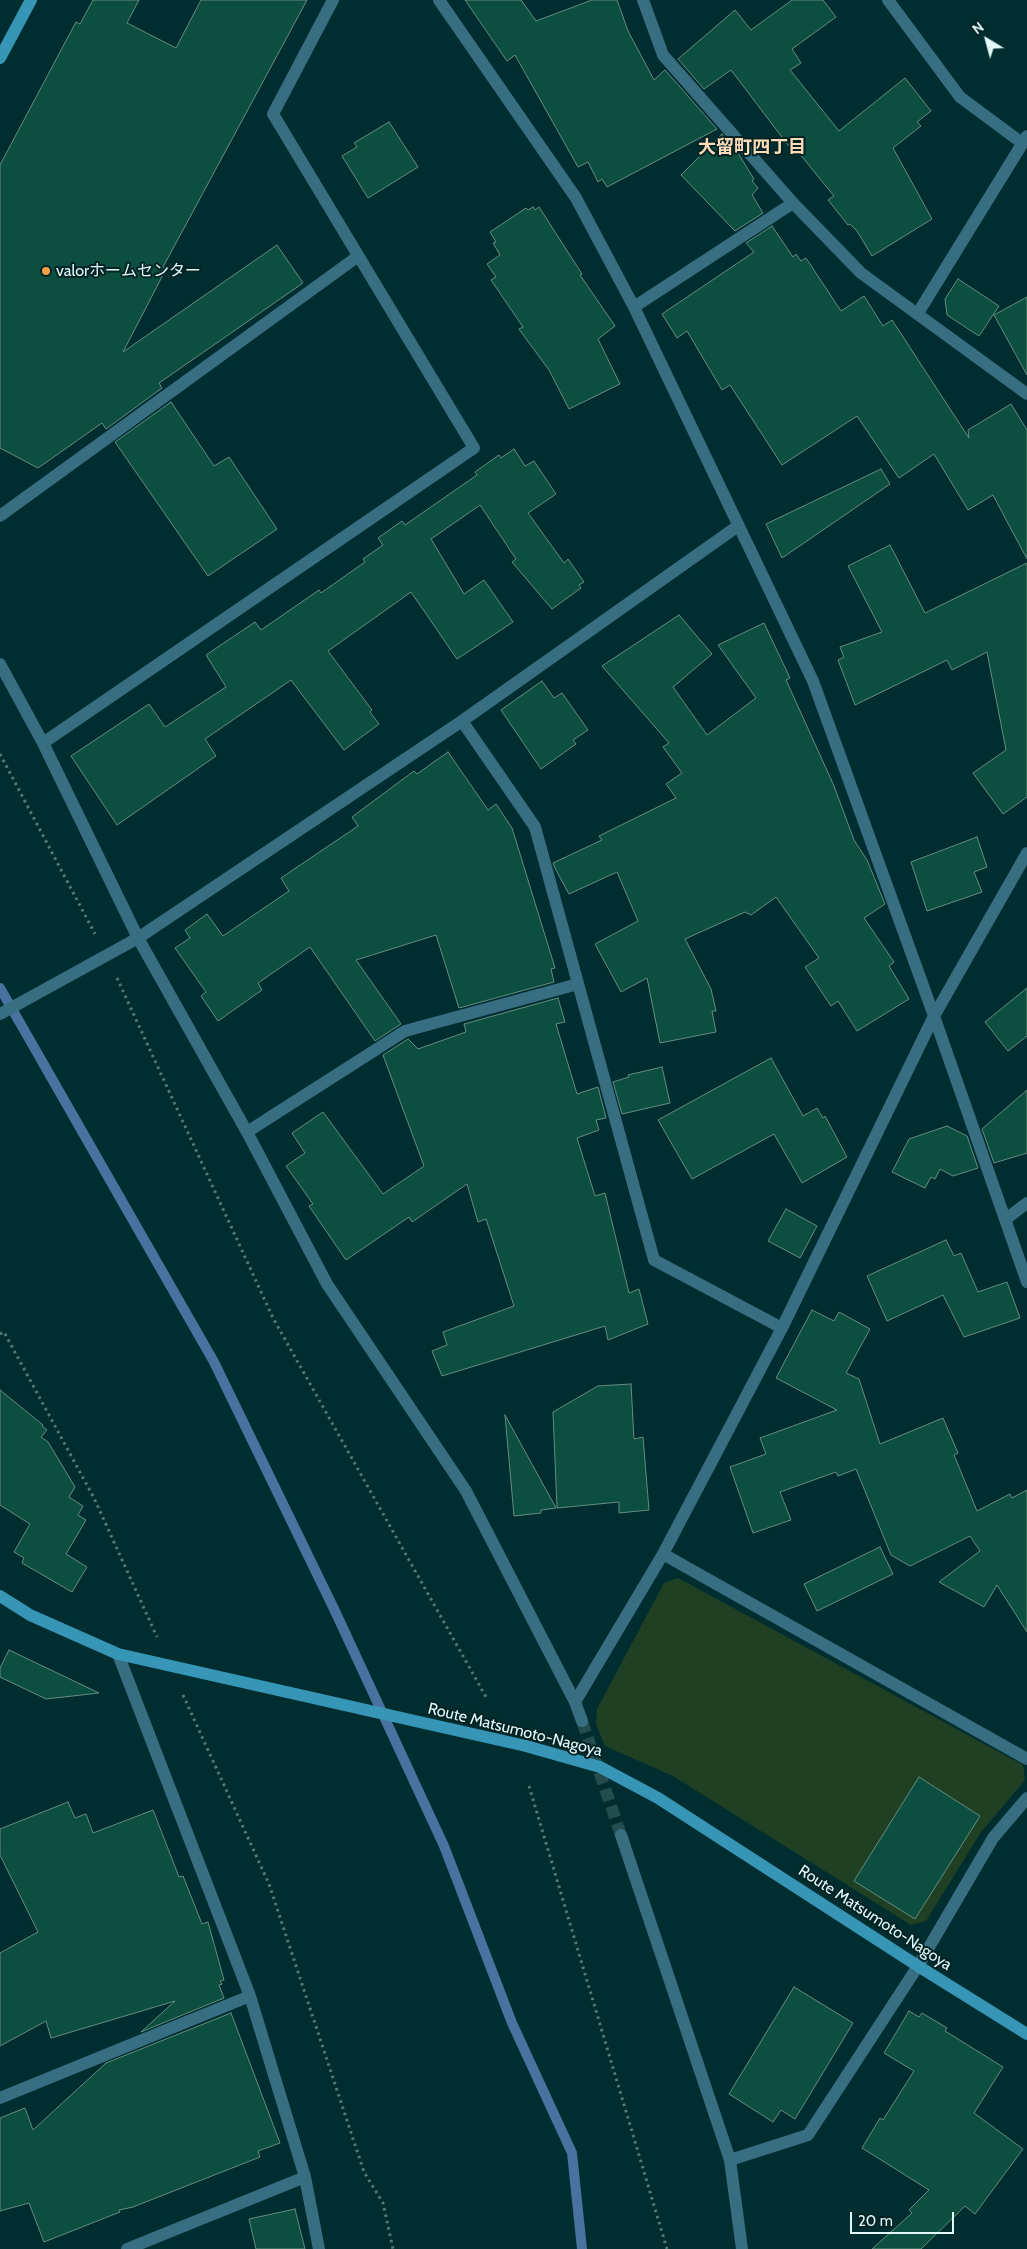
<!DOCTYPE html>
<html>
<head>
<meta charset="utf-8">
<style>
	body { margin:0 }
	#map { position:relative; width:1027px; height:2249px; overflow:hidden; background:#002e30; font-family:Cabin,sans-serif }
	canvas { display:block }
	.north { position:absolute; left:962px; top:15px; width:50px; height:50px; -webkit-text-stroke:4px #022324; paint-order:stroke; rotate:323deg; font-size:14px; font-weight:700; line-height:20px; text-align:center; color:#e2f8f9 }
	.north::after { content:''; display:block; margin:auto; width:18px; height:22px; background:#e2f8f9; clip-path:polygon(50% 0,100% 100%,50% 72%,0 100%) }
	.scale { position:absolute; left:850px; top:2212px; width:104px; height:22px; box-sizing:border-box; border:2px solid #e2f8f9; border-top:0; padding-left:6px; font-size:15px; line-height:18px; white-space:nowrap; color:#e2f8f9; -webkit-text-stroke:4px #022324; paint-order:stroke }
</style>
</head>
<body>
<div id="map">
<canvas width="1027" height="2249"></canvas>
<div class="north">N</div>
<div class="scale">20 m</div>
</div>
<script>
const context = document.querySelector('canvas').getContext('2d');
context.lineJoin = 'round';
function paint(path, color) {
  context.fillStyle = color;
  context.fill(path, 'evenodd');
}
function toPath(rows) {
  const path = new Path2D();
  for (const r of rows) {
    path.moveTo(r[0], r[1]);
    for (let i = 2; i < r.length; i += 2) path.lineTo(r[i], r[i + 1]);
  }
  return path;
}
function stroke(path, color, width, dash) {
  context.strokeStyle = color;
  context.lineWidth = width;
  context.lineCap = dash ? 'butt' : 'round';
  context.setLineDash(dash || []);
  context.stroke(path);
}
function drawText(font, color, halo, rows, align = 'center') {
  context.font = font + ' Cabin,"Noto Sans JP",sans-serif';
  context.lineWidth = 4;
  context.setLineDash([]);
  context.textBaseline = 'middle';
  context.strokeStyle = halo;
  context.fillStyle = color;
  for (const [text, x, y, turn = 0] of rows) {
    context.save();
    context.translate(x, y);
    context.rotate((+turn || 0) * Math.PI / 180);
    context.textAlign = isNaN(turn) ? turn : align;
    if (halo) context.strokeText(text, 0, 0);
    context.fillText(text, 0, 0);
    context.restore();
  }
}
paint(toPath([
	[678,1578,1023,1765,1025,1780,981,1832,926,1921,911,1925,673,1776,605,1746,596,1724,597,1709,664,1583]
]), '#204023');
stroke(toPath([
	[0,988,214,1362,335,1611,444,1846,512,2023,572,2153,582,2249]
]), '#4972a1', 10);
const building = toPath([
	[93,0,139,0,127,23,176,48,201,0,307,0,163,267,166,269,123,352,277,245,303,283,159,383,162,388,106,429,102,423,38,468,0,448,0,165,76,22,80,24,93,0],
	[465,0,521,0,536,21,592,0,617,0,628,31,654,80,665,70,717,129,607,187,602,179,598,182,588,162,578,167,515,55,507,61,465,0],
	[792,0,823,0,836,17,792,49,801,63,790,70,839,131,905,78,931,111,917,122,921,126,893,148,932,219,872,256,857,231,850,224,848,225,828,200,834,196,794,147,791,149,731,70,704,89,678,59,735,10,751,30,792,0],
	[389,122,418,167,368,198,342,156,357,147,354,143,389,122],
	[722,134,736,150,754,179,752,181,758,188,752,195,763,213,735,231,681,175,722,134],
	[533,207,535,210,539,207,582,274,580,275,615,326,598,339,620,384,569,409,549,370,519,329,523,327,491,280,496,277,487,264,500,255,493,243,496,242,490,232,526,208,528,210,533,207],
	[772,226,793,257,796,254,801,261,806,258,841,311,864,296,883,326,892,320,969,438,968,430,1011,404,1027,430,1027,559,993,495,968,510,934,454,899,478,857,416,782,465,730,385,722,390,687,331,677,338,662,314,754,252,746,243,772,226],
	[958,279,999,306,979,336,947,315,945,299,958,279],
	[1027,297,1027,375,994,315,1027,297],
	[171,402,214,466,229,457,277,529,208,576,115,442,171,402],
	[514,449,525,466,534,461,556,494,528,513,564,563,568,559,584,582,579,585,581,588,552,609,512,562,516,559,480,505,431,539,464,594,484,580,513,622,457,659,411,592,328,651,372,710,370,712,379,724,344,750,291,680,205,739,216,756,117,825,71,756,149,704,165,727,226,687,206,655,255,622,261,630,319,590,321,593,365,562,363,559,383,545,378,538,402,521,405,525,477,475,475,472,499,455,501,458,514,449],
	[881,469,890,484,782,558,766,524,881,469],
	[890,545,925,613,1027,563,1027,797,1003,814,973,773,1006,750,987,652,952,670,947,660,855,705,838,660,844,657,840,647,882,632,848,566,890,545],
	[679,615,712,654,673,687,707,735,756,698,718,645,764,623,790,678,786,680,834,786,854,840,867,860,885,904,864,918,894,962,889,966,909,999,857,1031,838,1001,831,1006,805,967,819,958,776,897,751,915,745,912,685,939,711,989,716,1011,712,1011,716,1032,660,1043,647,978,621,992,595,944,638,921,617,872,569,894,555,868,553,863,602,840,599,836,676,798,666,784,682,773,663,747,669,743,602,666,679,615],
	[542,681,554,698,562,693,588,730,573,740,576,744,541,769,501,710,542,681],
	[448,752,488,810,496,804,512,828,555,968,551,969,554,982,459,1008,436,935,356,960,401,1024,375,1041,310,947,258,983,262,990,218,1021,201,996,206,992,175,948,190,938,185,930,207,914,223,936,289,891,281,878,358,826,352,817,414,771,417,774,448,752],
	[977,837,987,867,974,872,982,892,927,911,911,862,977,837],
	[1027,988,1027,1036,1008,1051,985,1022,1027,988],
	[558,998,565,1022,556,1024,577,1094,598,1087,606,1118,596,1120,599,1130,577,1138,595,1196,605,1193,629,1293,639,1289,648,1324,608,1340,605,1326,442,1376,432,1351,447,1345,443,1332,514,1306,486,1219,478,1222,467,1184,412,1222,409,1217,346,1260,309,1206,313,1204,286,1166,305,1153,292,1133,323,1112,383,1194,424,1166,383,1055,408,1039,418,1049,466,1032,464,1024,558,998],
	[771,1058,803,1116,817,1108,823,1118,825,1116,847,1157,802,1183,774,1134,692,1179,658,1120,771,1058],
	[662,1067,670,1103,622,1114,613,1082,629,1077,628,1075,662,1067],
	[1027,1090,1027,1153,994,1163,982,1129,1027,1090],
	[947,1126,967,1136,978,1168,953,1176,940,1169,935,1179,931,1177,925,1188,892,1172,909,1139,947,1126],
	[786,1209,817,1226,800,1258,768,1241,786,1209],
	[946,1240,954,1256,961,1253,978,1292,1007,1282,1020,1318,964,1337,943,1295,887,1321,867,1276,946,1240],
	[812,1310,834,1321,839,1312,870,1329,846,1373,859,1379,880,1444,943,1418,958,1453,954,1455,977,1511,1010,1494,1012,1498,1027,1490,1027,1632,997,1585,984,1607,939,1582,980,1551,970,1536,910,1566,891,1555,856,1469,838,1476,836,1472,780,1492,791,1520,753,1533,730,1467,766,1454,760,1438,837,1410,776,1378,812,1310],
	[631,1384,634,1439,643,1437,649,1510,619,1513,619,1502,557,1508,553,1412,598,1386,631,1384],
	[0,1390,43,1425,42,1426,47,1430,41,1437,48,1442,75,1487,69,1497,83,1506,78,1515,86,1520,66,1554,87,1567,72,1592,22,1563,24,1558,14,1552,30,1524,0,1505,0,1390],
	[505,1415,556,1508,541,1510,541,1513,514,1516,505,1415],
	[880,1547,893,1574,817,1611,804,1584,880,1547],
	[9,1650,99,1693,46,1699,0,1677,0,1668,9,1650],
	[919,1777,980,1816,915,1919,854,1881,919,1777],
	[68,1802,75,1818,86,1814,93,1833,153,1810,179,1877,183,1876,202,1924,208,1922,224,1980,220,1981,222,1984,219,1985,224,1998,141,2032,175,2001,51,2038,46,2021,0,2046,0,1953,38,1932,0,1855,0,1829,68,1802],
	[794,1987,853,2023,795,2119,781,2110,773,2122,729,2094,794,1987],
	[909,2011,919,2017,922,2013,947,2028,945,2031,1003,2067,974,2113,1023,2149,975,2214,965,2206,921,2249,872,2249,912,2213,909,2210,929,2190,862,2148,880,2118,883,2120,914,2071,884,2053,909,2011],
	[231,2013,280,2143,258,2151,260,2157,133,2207,119,2210,120,2212,44,2242,29,2203,0,2211,0,2118,25,2108,33,2130,106,2063,231,2013],
	[295,2209,305,2249,256,2249,249,2219,295,2209]
]);
paint(building, '#0c4f40');
stroke(building, '#658c80', 1);
stroke(toPath([
	[582,1721,621,1835]
]), '#224c4e', 12, [12, 6]);
stroke(toPath([
	[0,754,95,934],
	[117,978,273,1318,486,1697],
	[0,1334,4,1332,94,1498,157,1637],
	[183,1695,269,1884,364,2172,383,2203,393,2249],
	[529,1786,667,2249]
]), '#54797b', 3, [2.5, 4]);
stroke(toPath([
	[439,0,576,198,634,307,813,681,934,1016,1027,1282],
	[643,0,663,55,793,203,861,273,1027,394],
	[888,0,960,97,1022,143],
	[634,307,793,203],
	[918,313,1027,136],
	[0,516,357,257],
	[0,664,43,743,138,938,247,1132,327,1284,466,1491,575,1702,582,1721],
	[462,721,535,827,654,1260,782,1328],
	[43,743,474,448,273,114,333,0],
	[0,1014,138,938,462,721,738,526],
	[247,1132,405,1031,578,984],
	[1006,1219,1027,1203],
	[663,1554,1027,1759],
	[118,1654,250,1996,305,2177,319,2249],
	[621,1835,730,2160,742,2249],
	[0,2098,250,1996],
	[730,2160,808,2135,918,1966,993,1838,1027,1798],
	[127,2249,305,2177]
]), '#386e82', 12);
stroke(toPath([
	[575,1702,663,1554,782,1328,934,1016,1027,853]
]), '#386e82', 12);
stroke(toPath([
	[0,58,31,0],
	[0,1596,30,1615,118,1654,526,1746,600,1767,658,1798,918,1966,1027,2034]
]), '#3795b6', 12);
for (const [x, y, r, color] of [
	[46,271,5,"#f4a344"]
]) {
  const dot = new Path2D();
  dot.arc(x, y, r, 0, 2 * Math.PI);
  context.fillStyle = color;
  context.fill(dot);
  stroke(dot, '#022324', 2);
}
drawText('16px', '#e2f8f9', '#022324', [
	["valorホームセンター",56,271]
], 'left');
drawText('16px', '#e2f8f9', '#022324', [
	["Route Matsumoto-Nagoya",515,1730,14],
	["Route Matsumoto-Nagoya",875,1918,33]
]);
drawText('bold 18px', '#fddab8', '#022324', [
	["大留町四丁目",752,148]
]);
</script>
</body>
</html>
